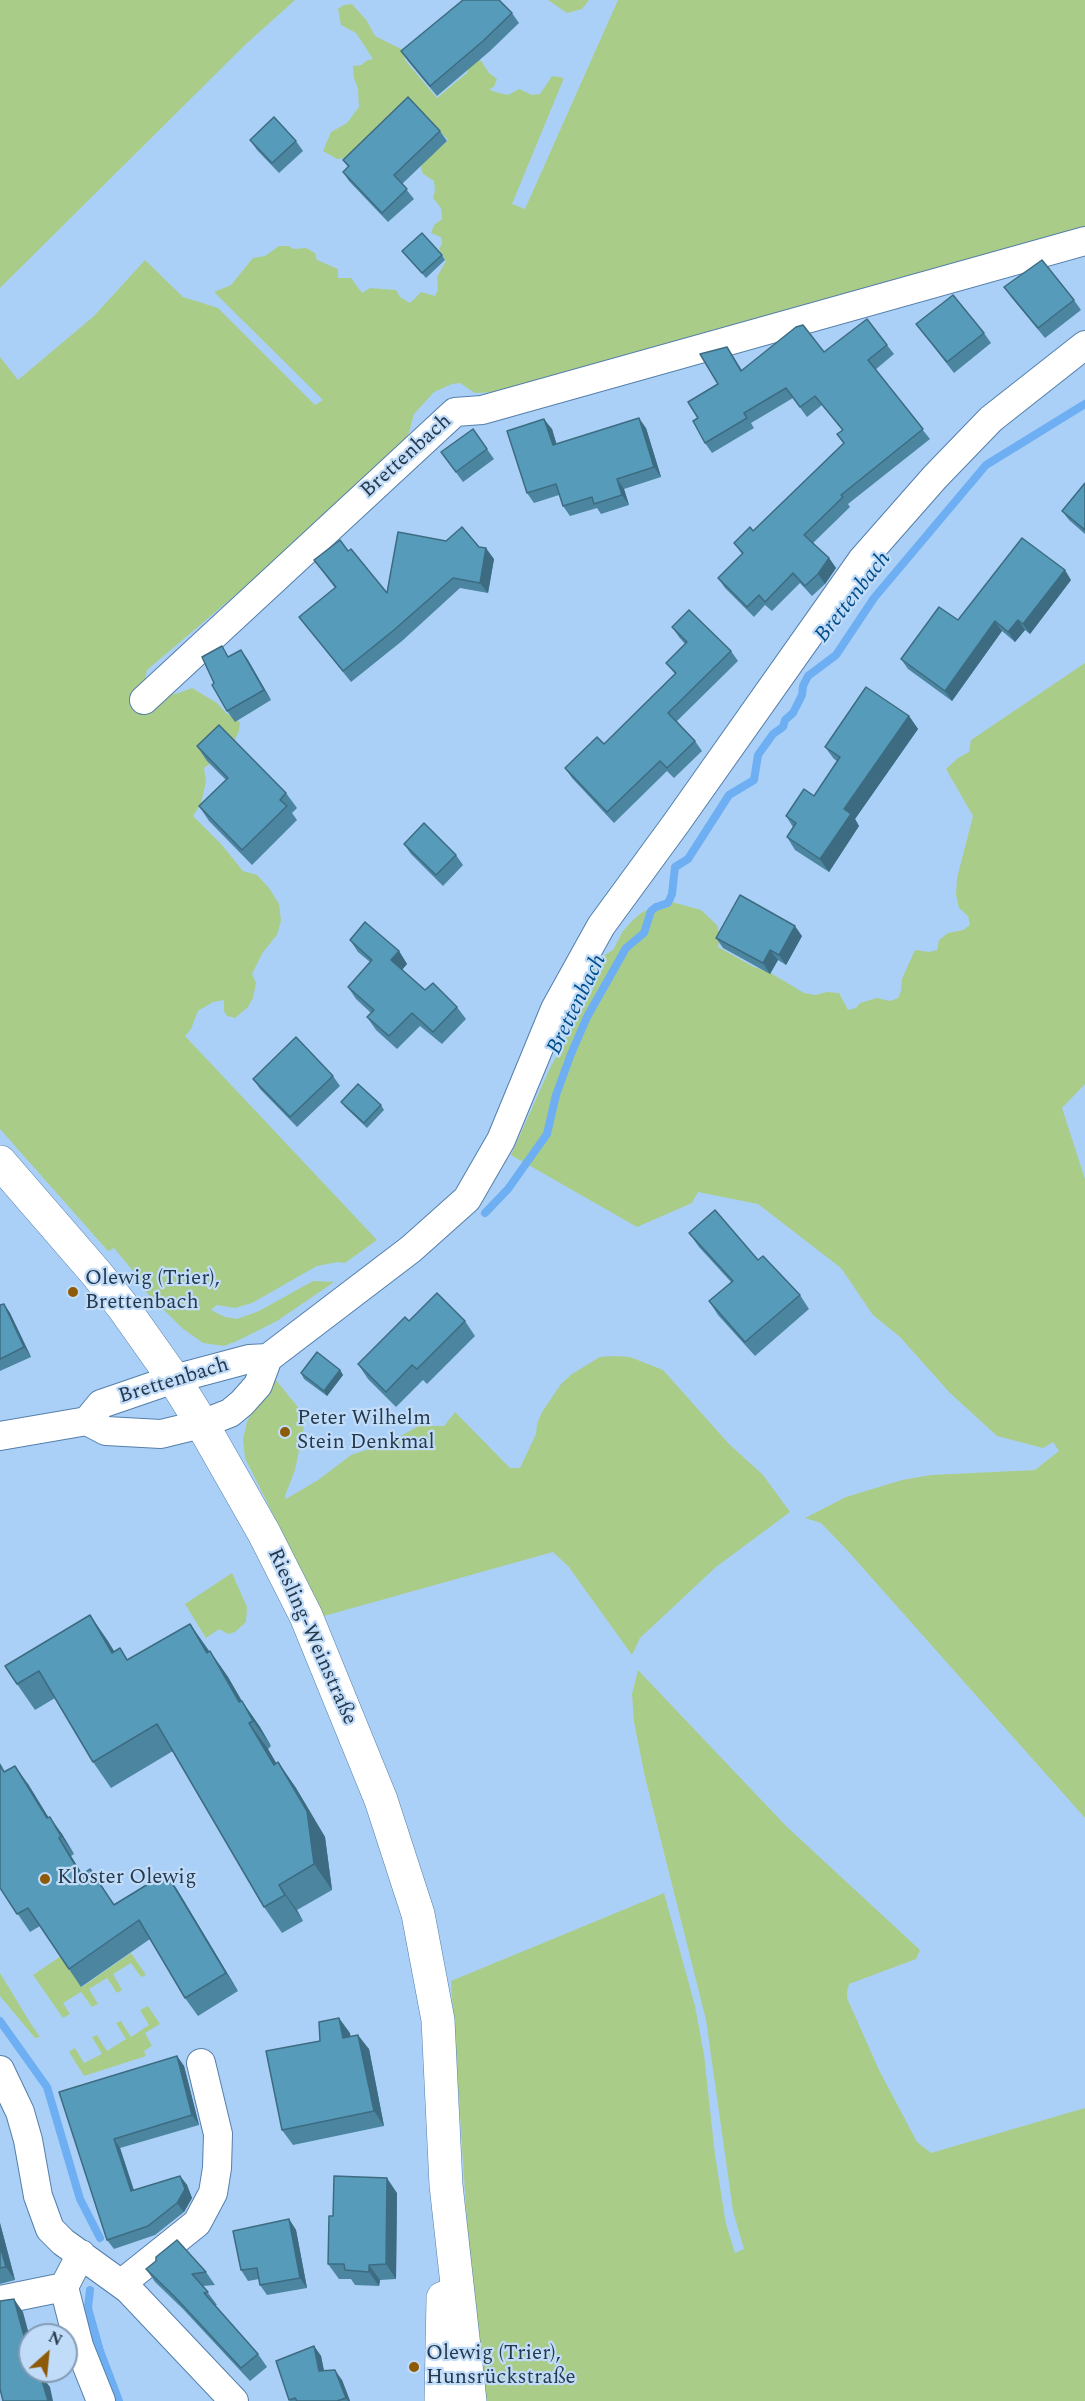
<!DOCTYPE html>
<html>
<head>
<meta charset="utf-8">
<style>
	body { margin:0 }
	#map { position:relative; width:1085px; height:2401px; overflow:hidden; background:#abd0f7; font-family:Spectral,serif }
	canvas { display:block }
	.north { position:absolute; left:18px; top:2323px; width:60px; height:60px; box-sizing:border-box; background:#c1dcf9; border:2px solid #839bb4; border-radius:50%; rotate:27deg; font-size:16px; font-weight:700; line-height:24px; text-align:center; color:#26394c }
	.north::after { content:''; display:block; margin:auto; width:21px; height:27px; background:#8d5a08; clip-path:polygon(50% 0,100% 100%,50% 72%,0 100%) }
</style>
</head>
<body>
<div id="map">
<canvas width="1085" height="2401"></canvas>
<div class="north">N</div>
</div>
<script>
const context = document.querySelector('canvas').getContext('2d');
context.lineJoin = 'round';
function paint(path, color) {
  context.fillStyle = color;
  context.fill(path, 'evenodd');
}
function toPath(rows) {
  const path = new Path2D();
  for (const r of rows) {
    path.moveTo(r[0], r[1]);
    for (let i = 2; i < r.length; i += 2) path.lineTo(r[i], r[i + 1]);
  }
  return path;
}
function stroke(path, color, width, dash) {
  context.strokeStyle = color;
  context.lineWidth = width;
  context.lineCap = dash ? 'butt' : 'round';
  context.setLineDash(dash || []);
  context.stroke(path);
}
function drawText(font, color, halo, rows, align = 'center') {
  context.font = font + ' Spectral,serif';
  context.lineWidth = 4.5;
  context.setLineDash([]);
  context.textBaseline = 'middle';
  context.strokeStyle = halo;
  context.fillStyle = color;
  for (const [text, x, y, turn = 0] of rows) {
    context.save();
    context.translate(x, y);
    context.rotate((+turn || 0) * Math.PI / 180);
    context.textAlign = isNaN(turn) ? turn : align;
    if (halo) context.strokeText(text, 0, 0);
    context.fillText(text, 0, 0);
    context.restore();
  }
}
paint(toPath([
	[0,0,295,0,245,45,0,288],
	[548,0,589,0,582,9,567,13],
	[618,0,1085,0,1085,231,499,392,475,393,460,383,452,384,434,392,414,414,405,447,351,497,147,670,143,689,176,694,192,688,217,703,226,713,240,722,239,731,230,750,204,768,206,781,201,804,193,816,221,844,243,871,257,875,269,888,279,904,281,921,277,935,263,952,252,974,256,983,253,998,248,1007,235,1018,227,1016,224,1011,224,1000,213,1002,198,1011,191,1029,185,1036,377,1240,345,1263,338,1262,317,1266,252,1303,235,1308,217,1305,211,1310,225,1317,237,1319,259,1311,313,1281,334,1282,277,1321,237,1341,224,1346,203,1343,182,1328,135,1281,138,1277,114,1248,108,1251,0,1129,0,357,18,380,94,316,145,260,183,297,218,308,315,405,323,400,214,292,231,285,253,258,265,256,279,246,288,246,294,249,306,248,315,253,317,260,338,269,338,278,351,278,362,293,370,288,396,290,400,297,410,303,421,292,435,296,438,290,437,277,446,261,439,249,442,243,441,237,431,233,434,225,442,219,441,208,433,198,435,191,434,181,423,174,421,168,422,163,430,153,434,153,448,140,430,120,348,158,337,159,323,151,331,132,347,123,359,107,358,89,354,78,353,66,362,65,366,61,373,59,356,33,341,25,338,9,344,5,352,4,367,21,375,36,403,50,405,60,437,98,468,72,467,60,475,52,489,73,497,79,494,87,489,89,495,92,508,95,519,89,532,95,540,94,552,76,564,78,512,204,525,209],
	[1085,663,1085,1084,1062,1108,1085,1179,1085,1818,846,1549,821,1523,805,1518,846,1497,902,1480,931,1475,1035,1470,1059,1451,1053,1442,1043,1448,997,1436,950,1393,900,1337,873,1315,841,1268,758,1204,698,1192,692,1203,637,1227,511,1155,550,1068,594,987,592,967,600,958,613,950,623,931,632,921,641,913,659,904,672,902,701,910,717,925,720,936,718,947,754,967,769,972,804,993,815,995,827,992,839,993,848,1010,856,1008,860,1003,877,998,890,1001,898,998,901,991,902,979,914,952,916,950,929,952,937,950,939,940,948,933,963,930,970,925,968,916,959,908,956,895,957,878,973,816,946,769,958,758,969,752,971,740],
	[614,1356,630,1357,663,1370,729,1444,763,1475,790,1512,716,1567,640,1638,632,1655,568,1566,553,1552,324,1616,245,1458,243,1439,247,1422,252,1411,275,1379,306,1417,295,1470,285,1496,286,1499,318,1480,351,1455,388,1443,424,1423,432,1426,444,1426,455,1412,510,1468,520,1468,536,1434,537,1424,542,1412,561,1384,572,1374,600,1357],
	[232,1573,247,1607,246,1622,235,1632,228,1634,219,1629,206,1638,185,1604],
	[638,1670,786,1826,920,1950,916,1959,849,1984,847,1992,847,1998,879,2070,917,2142,931,2153,1085,2108,1085,2401,479,2401,451,1981,664,1893,695,2006,704,2055,715,2155,726,2224,735,2253,744,2249,733,2211,706,2020,645,1777,634,1722,632,1694],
	[131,1953,146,1975,141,1977,131,1963,113,1974,122,1990,117,1993,107,1978,89,1989,98,2004,92,2007,81,1992,63,2003,70,2014,63,2018,33,1975,61,1956,82,1987],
	[0,1973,31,2024,40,2037,35,2038,0,1996],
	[148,2006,160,2024,145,2033,152,2046,144,2051,146,2056,84,2076,69,2052,75,2048,84,2063,102,2054,92,2037,97,2035,107,2051,126,2039,116,2023,121,2021,131,2037,149,2025,140,2010]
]), '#aacc89');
stroke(toPath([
	[485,1213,508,1189,547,1134,556,1095,571,1054,587,1017,626,948,644,933,651,911,656,907,668,903,672,894,675,867,688,859,729,795,754,780,758,755,773,734,783,727,785,720,793,713,802,695,803,686,808,676,836,655,874,598,986,465,1085,404],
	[0,2021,47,2087,80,2199,100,2238],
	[90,2290,88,2308,100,2351,119,2401]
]), '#6daff2', 8);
const minor = toPath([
	[144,700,455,412,482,410,1085,241],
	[87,1421,106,1431,161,1434,202,1424,230,1413,242,1403,258,1385,268,1358,411,1249,467,1199,501,1140,555,1009,601,926,677,822,862,560,935,477,991,419,1085,345],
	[0,1436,87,1421,101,1404,174,1379,249,1359,268,1358],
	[0,2070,20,2112,28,2140,38,2196,50,2229,63,2242,128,2289,234,2401],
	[81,2254,64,2287,79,2346,101,2401],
	[122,2283,197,2223,213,2193,217,2168,218,2134,201,2063],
	[0,2300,64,2287]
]);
const secondary = toPath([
	[0,1162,96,1273,123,1307,174,1379,202,1424,264,1533,306,1616,381,1800,418,1914,438,2020,446,2185,470,2401],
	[441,2401,443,2298]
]);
stroke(minor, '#547fab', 30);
stroke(secondary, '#547fab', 34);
stroke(minor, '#fff', 28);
stroke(secondary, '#fff', 33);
paint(toPath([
	[512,13,519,23,490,51,437,96,408,61,401,51],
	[440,131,447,141,402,184,414,199,388,222,349,181,343,172,348,167,343,160],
	[250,140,296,141,303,151,279,173,257,150],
	[402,251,442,255,445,260,426,278],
	[1004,287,1074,300,1081,310,1045,338,1011,297],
	[916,324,984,333,991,343,954,373],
	[887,345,894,354,875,370,930,439,848,504,850,507,813,543,829,558,836,568,825,584,812,596,800,583,772,611,765,605,754,617,725,588,718,578,742,554,734,543,753,531,844,443,837,434,842,430,822,405,807,417,793,398,751,423,754,428,712,453,705,443,698,418,718,384,727,347,742,370,824,352],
	[646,428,661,477,624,489,629,505,601,514,597,508,570,516,563,506,559,495,534,503,527,493,552,429,556,444],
	[473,429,494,459,463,482,441,452],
	[1085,483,1085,534,1069,520,1062,511],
	[479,547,494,559,488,593,460,588,402,641,351,682,299,617,335,588,314,560,348,551,387,593],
	[1071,580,1030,634,1025,630,1015,642,1002,631,952,701,908,669,901,659,958,620],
	[672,627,731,651,738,661,677,721,695,741,702,751,674,778,667,771,614,823,572,778,565,768,604,744,675,674,666,663,685,644,679,637],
	[241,650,248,660,271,700,235,722,227,711,214,683,229,657],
	[909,716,918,729,855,819,859,826,829,872,795,850,787,837,793,827,786,816,814,796,837,761,834,759,825,747],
	[197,746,286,793,297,808,292,813,297,820,252,865,209,821,199,806,226,780,207,761],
	[404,844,456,855,463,865,443,886,411,854],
	[802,936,786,965,778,960,770,974,723,948,716,938],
	[350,940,399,951,407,964,402,970,425,990,457,1007,466,1019,442,1044,420,1026,397,1049,376,1030,367,1017,371,1013,356,999,348,987,370,962,358,952],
	[333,1076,340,1086,297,1127,260,1089,253,1079],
	[341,1102,381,1105,384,1110,367,1128,345,1107],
	[689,1233,758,1260,800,1295,809,1309,755,1356,718,1315,709,1301,731,1282,699,1247],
	[4,1304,10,1313,31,1357,0,1371,0,1305],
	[409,1321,465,1321,475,1336,427,1384,423,1380,396,1407,368,1379,358,1364],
	[340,1370,343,1375,327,1396,304,1379,301,1373],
	[90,1615,114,1651,128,1660,190,1624,228,1677,242,1701,260,1727,271,1746,268,1749,276,1763,278,1762,296,1788,325,1837,332,1890,297,1910,303,1921,282,1933,264,1907,173,1751,111,1788,93,1762,55,1698,35,1710,17,1684],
	[0,1763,5,1772,28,1784,48,1817,62,1834,74,1854,71,1856,82,1874,114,1904,166,1873,178,1891,238,1991,198,2016,185,1998,150,1939,81,1987,40,1926,30,1932,0,1888],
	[350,2033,350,2036,369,2049,384,2126,293,2145,282,2130,320,2041],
	[177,2056,184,2066,199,2125,120,2148,134,2190,180,2176,187,2185,192,2198,184,2212,155,2235,114,2249,107,2240,59,2092],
	[397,2193,396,2279,380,2280,379,2286,355,2285,351,2279,339,2279,328,2264,333,2216],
	[289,2219,296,2230,307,2288,267,2295,260,2285,259,2279,248,2281,241,2270],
	[0,2223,15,2280,0,2284],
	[146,2269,206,2272,215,2285,203,2286,217,2305,215,2305,258,2354,267,2367,250,2381,183,2309,155,2282],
	[314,2346,321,2356,324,2371,342,2380,350,2401,290,2401,276,2361]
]), '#4b85a0');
paint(toPath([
	[639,418,646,428,661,477,654,467],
	[544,419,552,429,560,455,553,445],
	[617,479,624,489,629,505,622,495],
	[486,548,494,559,488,593,480,583],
	[829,558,836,568,825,584,818,574],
	[1065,570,1071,580,1030,634,1023,624],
	[1018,620,1025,630,1015,642,1008,632],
	[995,621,1002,631,952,701,945,691],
	[241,650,248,660,271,700,264,690],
	[909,716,918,729,855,819,859,826,829,872,820,859,844,809],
	[795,926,802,936,786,965,779,955],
	[770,950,778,960,770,974,763,963],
	[399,951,407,964,400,972,391,960],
	[4,1304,10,1313,31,1357,24,1347],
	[340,1370,343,1375,327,1396,324,1391],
	[90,1615,108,1641,130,1678,112,1653],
	[190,1624,208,1650,225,1678,207,1653],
	[210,1651,228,1677,253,1721,239,1702],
	[242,1701,260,1727,271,1746,253,1721],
	[249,1723,268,1749,292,1790,274,1765],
	[278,1762,296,1788,325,1837,332,1890,314,1864],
	[15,1766,28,1784,60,1836,47,1818],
	[50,1817,62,1834,74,1854,61,1836],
	[59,1838,71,1856,94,1893,81,1875],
	[166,1873,178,1891,238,1991,226,1973],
	[279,1885,297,1910,303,1921,285,1895],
	[339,2018,350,2033,354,2053,343,2038],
	[358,2035,369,2049,384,2126,374,2111],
	[177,2056,184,2066,199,2125,192,2115],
	[114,2139,120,2148,137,2201,131,2191],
	[180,2176,187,2185,192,2198,184,2212,177,2203],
	[387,2178,397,2193,396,2279,386,2264],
	[289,2219,296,2230,307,2288,300,2278],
	[0,2223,15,2280,6,2267,0,2246],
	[369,2265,380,2280,379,2286,369,2272],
	[14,2299,23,2312,30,2338,30,2358],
	[314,2346,321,2356,326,2381,319,2371],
	[335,2370,342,2380,350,2401,348,2401,346,2398],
	[34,2371,39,2371,44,2388,35,2375],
	[40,2374,50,2387,53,2401,48,2401]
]), '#3d6c82');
const building = toPath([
	[463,0,499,0,512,13,483,41,430,86,401,51,463,0],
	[408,97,440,131,394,175,407,189,382,213,343,172,349,166,343,160,408,97],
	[274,117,296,141,272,163,250,140,274,117],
	[422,233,442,255,422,273,402,251,422,233],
	[1042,260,1074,300,1038,328,1004,287,1042,260],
	[953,295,984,333,947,362,916,324,953,295],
	[867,319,887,345,868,360,923,429,841,495,843,497,804,535,829,558,818,574,805,586,793,573,765,602,759,595,747,607,718,578,743,553,734,543,750,527,753,531,844,443,837,434,843,430,815,396,800,407,786,388,744,413,747,418,705,443,693,421,698,418,688,402,718,384,700,354,727,347,741,371,796,327,803,325,824,352,867,319],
	[639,418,654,467,617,479,622,495,594,504,592,497,563,506,556,484,527,493,507,431,544,419,553,445,639,418],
	[473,429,487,449,456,472,441,452,473,429],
	[1085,483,1085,530,1062,511,1085,483],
	[462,527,479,547,486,548,480,583,453,578,394,630,343,671,299,617,336,587,314,560,340,540,348,551,351,549,387,593,398,532,446,541,462,527],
	[1022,538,1065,570,1023,624,1018,620,1008,632,995,621,945,691,901,659,939,607,958,620,1022,538],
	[689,610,731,651,668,713,695,741,667,768,660,761,607,812,565,768,597,737,604,744,676,673,666,663,687,642,672,627,689,610],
	[222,646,228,657,241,650,264,690,227,711,212,685,214,683,202,657,222,646],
	[866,687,909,716,844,809,851,814,820,859,787,837,796,823,786,816,804,789,814,796,840,757,825,747,866,687],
	[219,725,286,793,280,800,287,806,242,850,199,806,228,778,197,746,219,725],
	[424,823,456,855,436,875,404,844,424,823],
	[740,895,795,926,779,955,770,950,763,963,716,938,740,895],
	[365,922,399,951,391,960,425,990,433,983,457,1007,433,1032,412,1013,389,1036,367,1017,374,1010,348,987,372,960,350,940,365,922],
	[296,1037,333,1076,290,1117,253,1079,296,1037],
	[358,1084,381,1105,364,1123,341,1102,358,1084],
	[715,1210,758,1260,763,1256,800,1295,745,1342,709,1301,733,1281,689,1233,715,1210],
	[437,1293,465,1321,417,1369,412,1365,386,1392,358,1364,405,1317,409,1321,437,1293],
	[4,1304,24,1347,0,1359,0,1305,4,1304],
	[317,1352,340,1370,324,1391,301,1373,317,1352],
	[90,1615,112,1653,120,1648,127,1660,190,1624,207,1653,210,1651,239,1702,242,1701,253,1721,249,1723,274,1765,278,1762,307,1811,314,1864,279,1885,285,1895,264,1907,157,1724,93,1762,39,1671,17,1684,5,1666,90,1615],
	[0,1765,4,1772,15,1766,47,1818,50,1817,55,1826,61,1836,59,1838,81,1875,90,1869,114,1905,166,1873,226,1973,185,1998,139,1920,69,1969,28,1908,17,1914,0,1888,0,1765],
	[339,2018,343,2038,358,2035,374,2111,282,2130,266,2051,320,2041,319,2022,339,2018],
	[177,2056,192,2115,114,2139,131,2191,180,2176,185,2189,177,2203,148,2226,107,2240,59,2092,177,2056],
	[334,2176,387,2178,386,2264,369,2265,369,2272,345,2270,344,2264,328,2264,329,2216,333,2216,334,2176],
	[289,2219,300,2278,260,2285,257,2268,241,2270,233,2231,289,2219],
	[177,2240,206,2272,192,2274,208,2292,204,2293,258,2354,241,2368,174,2296,146,2269,156,2261,156,2257,177,2240],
	[0,2246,6,2267,0,2268,0,2246],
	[14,2299,30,2358,30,2371,34,2371,35,2375,40,2374,48,2401,3,2401,0,2389,0,2301,14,2299],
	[314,2346,319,2371,335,2370,346,2398,337,2401,297,2401,295,2398,289,2400,276,2361,314,2346]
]);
paint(building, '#579bba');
stroke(building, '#3d6c82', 1.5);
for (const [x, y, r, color] of [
	[73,1292,6,"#8d5a08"],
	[285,1432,6,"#8d5a08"],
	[45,1879,6,"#8d5a08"],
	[414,2367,6,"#8d5a08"]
]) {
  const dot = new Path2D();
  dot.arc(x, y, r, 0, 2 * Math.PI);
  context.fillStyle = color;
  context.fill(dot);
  stroke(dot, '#c1dcf9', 2);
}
drawText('21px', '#26394c', '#c1dcf9', [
	["Brettenbach",407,457,-42],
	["Brettenbach",174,1382,-17],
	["Riesling-Weinstraße",311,1637,66]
]);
drawText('21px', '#26394c', '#c1dcf9', [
	["Olewig (Trier),",85,1280],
	["Brettenbach",85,1304],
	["Peter Wilhelm",297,1420],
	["Stein Denkmal",297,1444],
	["Kloster Olewig",57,1879],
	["Olewig (Trier),",426,2355],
	["Hunsrückstraße",426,2379]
], 'left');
drawText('italic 22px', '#004d89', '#c1dcf9', [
	["Brettenbach",854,598,-52],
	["Brettenbach",578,1005,-64]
]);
</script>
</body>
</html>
